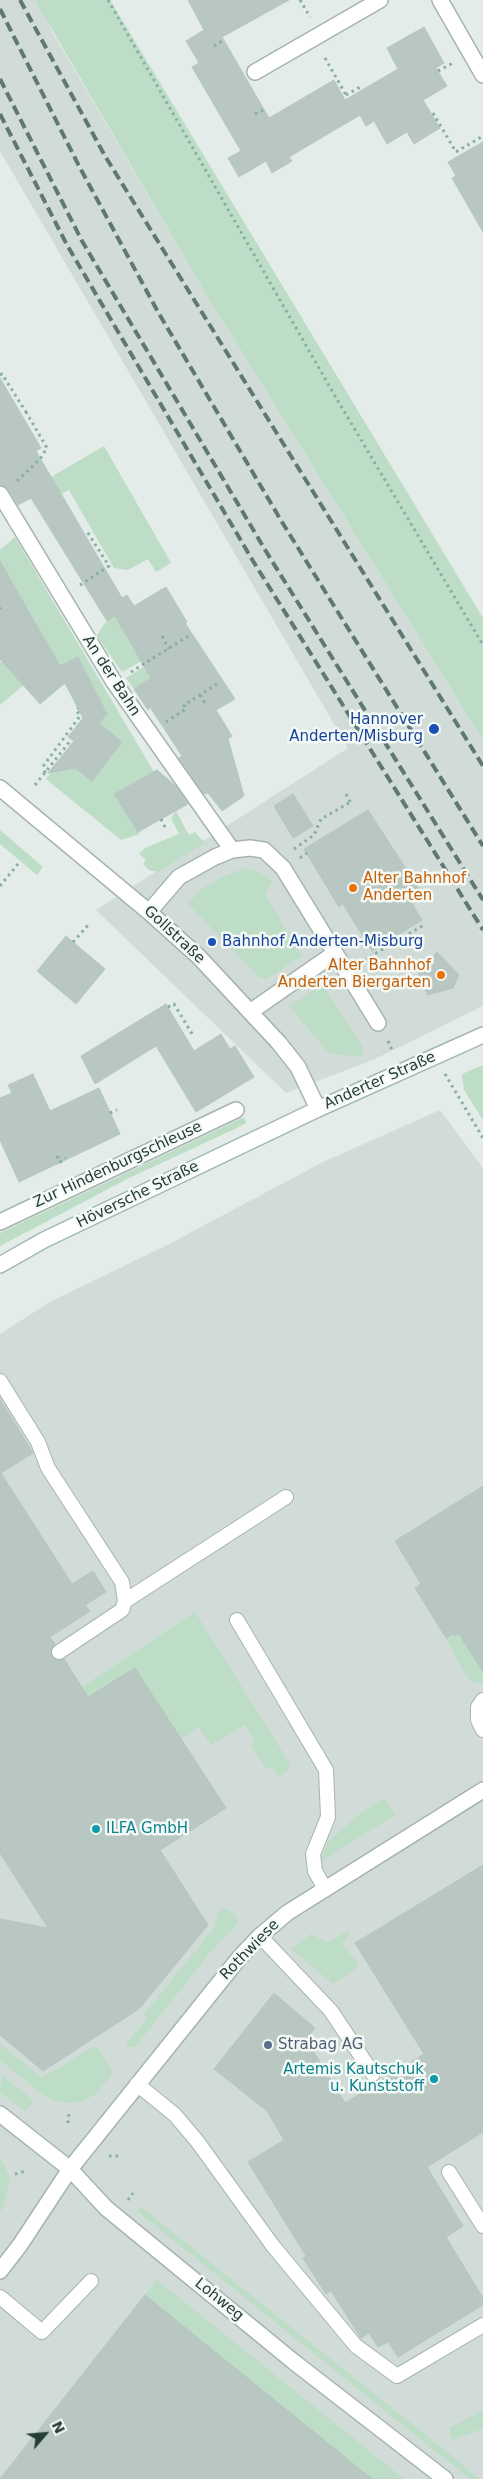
<!DOCTYPE html>
<html>
<head>
<meta charset="utf-8">
<style>
	body { margin:0 }
	#map { position:relative; width:483px; height:2479px; overflow:hidden; background:#e3ece8; font-family:"DejaVu Sans",sans-serif }
	canvas { display:block }
	.north { position:absolute; left:20px; top:2409px; width:50px; height:50px; -webkit-text-stroke:4px #f4f9f6; paint-order:stroke; rotate:63deg; font-size:14px; font-weight:700; line-height:20px; text-align:center; color:#233d37 }
	.north::after { content:''; display:block; margin:auto; width:18px; height:22px; background:#233d37; clip-path:polygon(50% 0,100% 100%,50% 72%,0 100%) }
</style>
</head>
<body>
<div id="map">
<canvas width="483" height="2479"></canvas>
<div class="north">N</div>
</div>
<script>
const context = document.querySelector('canvas').getContext('2d');
context.lineJoin = 'round';
function paint(path, color) {
  context.fillStyle = color;
  context.fill(path, 'evenodd');
}
function toPath(rows) {
  const path = new Path2D();
  for (const r of rows) {
    path.moveTo(r[0], r[1]);
    for (let i = 2; i < r.length; i += 2) path.lineTo(r[i], r[i + 1]);
  }
  return path;
}
function stroke(path, color, width, dash) {
  context.strokeStyle = color;
  context.lineWidth = width;
  context.lineCap = dash ? 'butt' : 'round';
  context.setLineDash(dash || []);
  context.stroke(path);
}
function drawText(font, color, halo, rows, align = 'center') {
  context.font = font + ' "DejaVu Sans",sans-serif';
  context.lineWidth = 5;
  context.setLineDash([]);
  context.textBaseline = 'middle';
  context.strokeStyle = halo;
  context.fillStyle = color;
  for (const [text, x, y, turn = 0] of rows) {
    context.save();
    context.translate(x, y);
    context.rotate((+turn || 0) * Math.PI / 180);
    context.textAlign = isNaN(turn) ? turn : align;
    if (halo) context.strokeText(text, 0, 0);
    context.fillText(text, 0, 0);
    context.restore();
  }
}
paint(toPath([
	[0,0,37,0,53,33,204,291,483,740,483,1006,373,1060,286,1093,96,910,348,748,0,151],
	[440,1110,483,1168,483,2479,0,2479,0,1334,50,1302,169,1244,321,1163]
]), '#d1dcd8');
paint(toPath([
	[35,0,110,0,483,618,483,740,204,291],
	[104,446,171,563,156,572,148,559,128,570,114,568,69,490,61,494,51,477],
	[15,537,154,772,114,794,140,834,121,840,46,779,63,758,92,781,122,742,99,723,107,714,78,657,24,685,0,705,0,662,44,637,2,564,0,565,0,550],
	[115,616,135,651,158,639,163,649,122,672,97,636,104,624],
	[193,635,200,647,134,689,126,678],
	[176,811,189,835,195,832,205,843,158,872,149,870,143,864,146,860,139,854,145,848,179,834,171,818],
	[0,830,43,867,37,875,0,844],
	[245,868,260,873,272,880,265,895,302,956,267,979,259,977,188,904,200,890,222,877],
	[323,985,363,1048,363,1055,359,1057,329,1053,289,1006],
	[483,1065,483,1120,464,1090,462,1074],
	[242,1118,245,1118,246,1123,237,1128,129,1178,0,1246,0,1233],
	[195,1612,290,1764,289,1770,278,1777,272,1767,267,1769,251,1746,255,1742,245,1725,211,1745,199,1727,181,1738,135,1668,0,1754,0,1741],
	[453,1634,455,1636,459,1634,483,1653,483,1684,471,1681,465,1674,446,1638],
	[384,1798,395,1815,321,1861,328,1842,362,1812],
	[225,1908,232,1912,239,1922,212,1950,135,2047,127,2047,127,2043,147,2019,144,2014,214,1928,218,1912],
	[349,1930,350,1933,342,1945,357,1961,357,1968,333,1984,291,1949,311,1934,328,1943],
	[0,2044,42,2078,96,2045,111,2069,111,2075,96,2094,83,2101,67,2103,53,2100,43,2095,0,2060],
	[2,2075,34,2101,25,2111,0,2092],
	[0,2158,10,2177,4,2206,0,2212],
	[141,2207,463,2465,479,2479,470,2479,137,2211],
	[157,2280,404,2479,372,2479,145,2295],
	[483,2410,483,2429,451,2440,450,2428]
]), '#bdddc6');
const building = toPath([
	[188,0,289,0,222,37,269,118,334,80,345,100,398,69,387,48,424,27,444,63,436,68,447,86,423,100,440,128,414,144,407,132,387,144,374,121,366,126,360,115,289,157,292,161,272,173,266,161,239,177,228,158,241,151,192,67,199,63,186,41,204,30,188,0],
	[483,142,483,232,452,178,456,176,448,162,483,142],
	[0,378,41,448,36,451,122,598,127,595,134,606,166,587,187,622,185,623,235,699,216,710,232,736,228,739,244,796,222,811,208,793,204,794,179,758,182,756,150,707,148,710,134,689,151,678,115,616,107,621,31,498,18,505,8,489,0,485,0,378],
	[0,561,60,666,78,657,107,714,99,723,122,742,92,781,75,768,48,773,74,741,68,737,83,718,65,683,40,704,0,659,0,561],
	[157,770,176,786,188,804,138,832,114,794,157,770],
	[293,794,313,826,293,838,274,806,293,794],
	[368,810,421,892,410,900,422,920,372,951,343,904,339,907,304,849,368,810],
	[66,936,105,969,76,1004,37,971,66,936],
	[437,952,459,975,453,988,428,995,420,979,419,973,437,952],
	[166,1004,194,1051,221,1034,230,1049,235,1046,254,1077,196,1112,156,1046,95,1084,81,1056,166,1004],
	[33,1074,50,1111,99,1088,120,1134,19,1182,0,1140,0,1098,12,1093,8,1085,33,1074],
	[0,1399,33,1453,1,1473,72,1584,93,1571,106,1592,85,1605,90,1611,50,1637,55,1644,51,1649,52,1656,56,1660,64,1659,88,1697,135,1668,226,1808,160,1850,208,1925,139,2009,43,2071,0,2035,0,1919,48,1928,0,1853,0,1399],
	[483,1486,483,1672,459,1634,455,1636,453,1634,446,1638,415,1588,421,1584,395,1541,483,1486],
	[483,1865,483,2132,427,2167,463,2226,446,2237,483,2298,483,2305,398,2357,388,2342,378,2347,369,2333,361,2338,331,2291,326,2294,303,2258,306,2256,248,2162,284,2140,267,2111,214,2069,274,1993,315,2028,306,2039,345,2103,424,2054,355,1943,483,1865],
	[145,2295,372,2479,0,2479,145,2295]
]);
paint(building, '#b8c7c2');
stroke(building, '#b6c6c0', 1);
const service = toPath([
	[0,1381,38,1442,48,1468,122,1582,125,1601,122,1610,59,1652],
	[125,1601,286,1497],
	[237,1620,326,1770,328,1817,313,1854,315,1871,325,1889],
	[483,1700,478,1707,478,1720,483,1730],
	[260,1936,331,2011,373,2074],
	[137,2084,175,2115,197,2141,273,2246,356,2346,397,2376,483,2325],
	[449,2172,483,2226],
	[0,2297,42,2332,91,2281]
]);
const minor = toPath([
	[440,0,483,75],
	[255,72,380,0],
	[0,494,114,682,232,850],
	[0,788,149,912,199,957,279,1043,298,1067,318,1109],
	[149,912,179,877,215,857,232,850,250,848,264,850,283,868,378,1023],
	[250,1012,335,953],
	[0,1222,236,1110],
	[0,2114,70,2169,106,2208,294,2362,445,2479],
	[0,2271,20,2245,70,2169,240,1957,260,1936,287,1913,483,1790]
]);
const secondary = toPath([
	[0,1265,44,1240,318,1109,483,1035]
]);
stroke(service, '#a6b4af', 16);
stroke(minor, '#a6b4af', 18);
stroke(secondary, '#a2b8b1', 18);
stroke(toPath([
	[108,0,335,396,483,645],
	[300,0,310,17],
	[214,46,222,41],
	[325,58,346,95,344,96],
	[438,71,453,63],
	[346,95,362,86],
	[433,113,456,152,483,136],
	[255,114,265,109],
	[0,375,2,374,26,412],
	[17,481,40,459,47,448,26,412,22,414],
	[80,585,109,566,86,530],
	[0,608,1,609],
	[162,636,169,649],
	[131,672,190,635],
	[200,695,206,705],
	[166,722,186,709,184,705,220,682],
	[45,773,44,765,80,716,76,709,78,708],
	[35,785,71,740],
	[346,794,352,805],
	[161,819,166,829],
	[294,849,314,835,321,819,349,803],
	[300,858,307,853],
	[0,886,18,864],
	[73,942,90,923],
	[364,960,424,925],
	[383,989,391,984],
	[168,1007,174,1004,194,1037],
	[388,1041,393,1052],
	[445,1074,483,1138],
	[110,1113,117,1110],
	[57,1156,60,1162,66,1158],
	[68,2123,69,2112],
	[109,2156,121,2156],
	[15,2174,26,2171],
	[128,2200,133,2193]
]), '#85afa3', 3, [2.5, 4]);
stroke(service, '#fff', 14);
stroke(minor, '#fff', 15);
stroke(secondary, '#fff', 15);
stroke(toPath([
	[20,0,105,156,483,766],
	[0,9,79,166,158,312,282,522,483,846],
	[0,79,82,241,267,553,483,900],
	[0,114,67,245,253,561,483,930]
]), '#5e7872', 4, [10, 5]);
for (const [x, y, r, color] of [
	[434,729,6,"#1a4fb4"],
	[353,888,5,"#e8710a"],
	[212,942,5,"#1a4fb4"],
	[441,975,5,"#e8710a"],
	[96,1829,5,"#0f9aa8"],
	[268,2045,5,"#5c6f8a"],
	[434,2079,5,"#0f9aa8"]
]) {
  const dot = new Path2D();
  dot.arc(x, y, r, 0, 2 * Math.PI);
  context.fillStyle = color;
  context.fill(dot);
  stroke(dot, '#f4f9f6', 2);
}
drawText('15px', '#233d37', '#f4f9f6', [
	["An der Bahn",111,676,57],
	["Gollstraße",174,935,43],
	["Anderter Straße",380,1081,-24],
	["Zur Hindenburgschleuse",118,1165,-25],
	["Höversche Straße",138,1195,-26],
	["Rothwiese",250,1950,-46],
	["Lohweg",219,2300,39]
]);
drawText('15px', '#164399', '#f4f9f6', [
	["Hannover",423,720],
	["Anderten/Misburg",423,737],
	["Bahnhof Anderten-Misburg",222,942,"left"]
], 'right');
drawText('15px', '#c56008', '#f4f9f6', [
	["Alter Bahnhof",363,879],
	["Anderten",363,896],
	["Alter Bahnhof",431,966,"right"],
	["Anderten Biergarten",431,983,"right"]
], 'left');
drawText('15px', '#0d838f', '#f4f9f6', [
	["ILFA GmbH",106,1829],
	["Artemis Kautschuk",424,2070,"right"],
	["u. Kunststoff",424,2087,"right"]
], 'left');
drawText('15px', '#4e5e75', '#f4f9f6', [
	["Strabag AG",278,2045]
], 'left');
</script>
</body>
</html>
